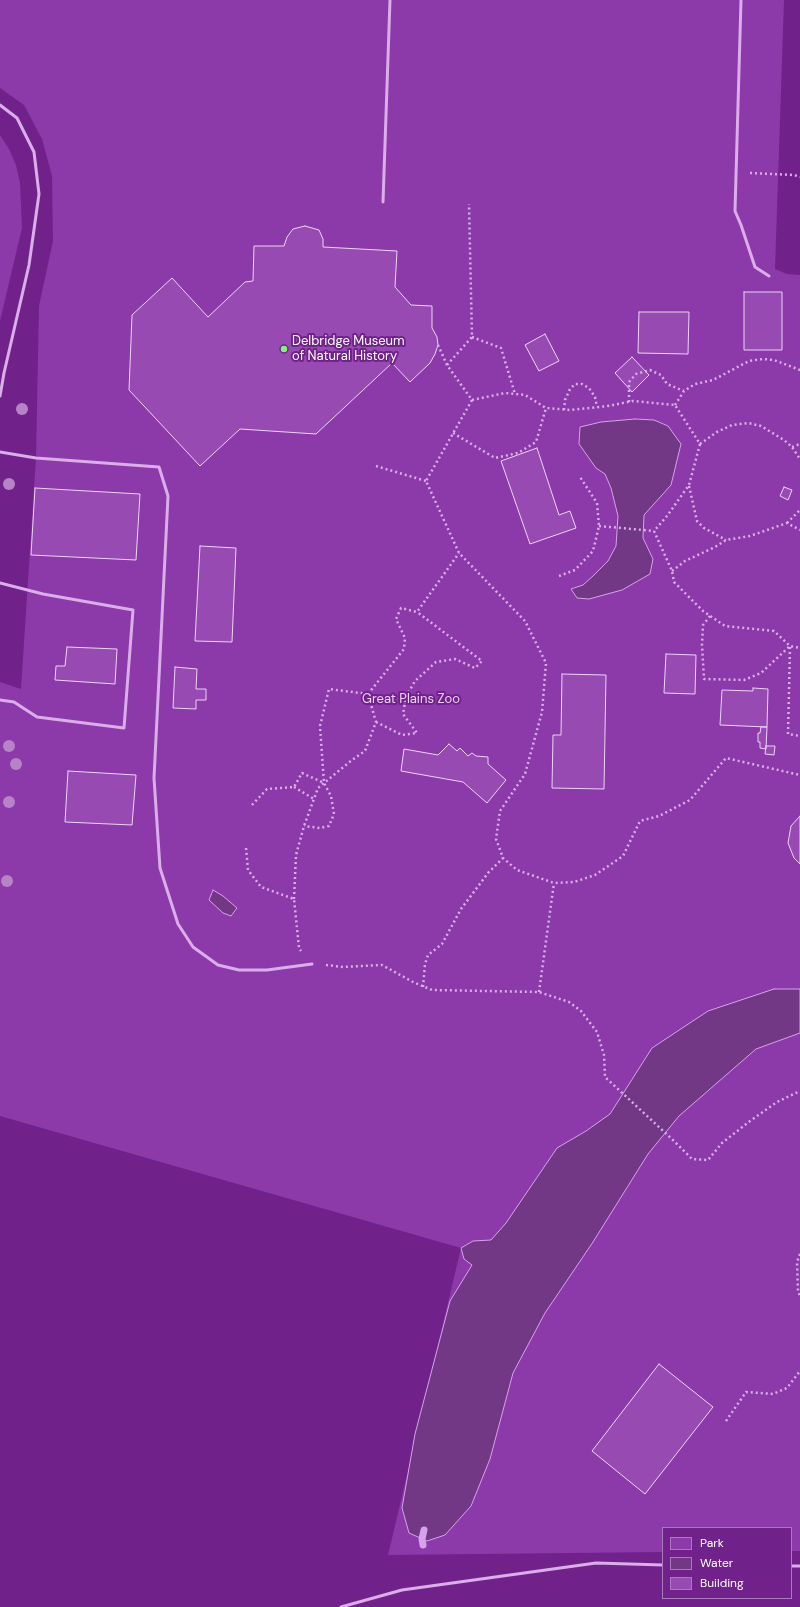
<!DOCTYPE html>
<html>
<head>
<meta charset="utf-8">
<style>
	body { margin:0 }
	#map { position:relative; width:800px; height:1607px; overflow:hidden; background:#70228a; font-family:"DM Sans",sans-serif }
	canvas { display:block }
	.legend { position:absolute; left:662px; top:1527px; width:130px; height:72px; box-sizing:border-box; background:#70228a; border:1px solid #a97ab9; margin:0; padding:5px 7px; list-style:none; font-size:12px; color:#fff }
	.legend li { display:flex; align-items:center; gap:8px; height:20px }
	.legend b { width:20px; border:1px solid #a97ab9 }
</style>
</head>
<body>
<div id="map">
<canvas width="800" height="1607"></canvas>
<ul class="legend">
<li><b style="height:11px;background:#8c39a9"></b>Park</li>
<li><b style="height:11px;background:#723885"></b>Water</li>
<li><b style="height:11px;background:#974bb2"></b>Building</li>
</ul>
</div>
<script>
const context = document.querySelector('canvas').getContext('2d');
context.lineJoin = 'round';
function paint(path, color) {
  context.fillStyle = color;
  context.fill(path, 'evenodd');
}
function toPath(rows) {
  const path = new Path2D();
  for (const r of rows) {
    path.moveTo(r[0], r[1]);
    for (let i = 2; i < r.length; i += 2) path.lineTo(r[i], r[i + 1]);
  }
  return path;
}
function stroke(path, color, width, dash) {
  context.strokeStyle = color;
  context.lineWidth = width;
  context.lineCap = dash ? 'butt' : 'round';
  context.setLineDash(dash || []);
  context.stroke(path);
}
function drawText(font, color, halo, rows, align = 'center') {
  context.font = font + ' "DM Sans",sans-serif';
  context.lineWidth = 4;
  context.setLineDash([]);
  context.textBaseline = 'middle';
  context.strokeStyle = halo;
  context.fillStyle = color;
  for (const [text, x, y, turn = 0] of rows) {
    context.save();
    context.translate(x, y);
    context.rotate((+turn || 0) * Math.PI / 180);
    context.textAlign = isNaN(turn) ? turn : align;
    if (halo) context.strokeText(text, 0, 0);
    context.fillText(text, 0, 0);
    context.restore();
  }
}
paint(toPath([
	[0,0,784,0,775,269,787,274,800,275,800,1551,791,1551,791,1528,663,1528,663,1552,388,1555,461,1248,0,1116,0,682,21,689,36,458,39,306,53,241,52,176,42,139,24,105,0,88],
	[0,135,9,149,16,165,20,183,22,228,0,321]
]), '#8c39a9');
const water = toPath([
	[635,419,654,420,668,426,681,444,671,485,644,515,643,538,653,559,650,574,622,590,589,599,577,598,571,589,583,585,593,576,608,561,616,546,618,516,611,488,605,474,596,468,579,444,580,427,601,422,635,419],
	[213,890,223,896,237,908,231,916,223,913,209,900,213,890],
	[774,989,800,989,800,1033,756,1049,679,1116,648,1154,593,1242,545,1313,513,1373,490,1459,471,1506,445,1535,427,1541,409,1533,402,1508,415,1434,450,1301,472,1265,464,1259,461,1248,473,1241,491,1240,506,1223,557,1148,586,1131,610,1114,652,1048,708,1011,774,989]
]);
paint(water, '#723885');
stroke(water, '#d7a2ec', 1);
stroke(toPath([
	[423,1545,422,1539,424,1530]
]), '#d7a2ec', 7);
const building = toPath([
	[305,226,319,230,323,239,323,247,397,251,395,287,411,305,432,306,432,328,437,337,438,345,435,354,430,363,410,382,392,363,316,434,240,429,200,466,129,390,132,315,172,278,208,317,245,282,253,281,254,246,284,246,287,237,293,229,305,226],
	[744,292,782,292,782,350,744,350,744,292],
	[639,312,689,312,688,354,638,353,639,312],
	[545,334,559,361,539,371,525,345,545,334],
	[632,357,649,375,632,392,615,373,632,357],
	[537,448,559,515,570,511,576,528,530,544,501,461,537,448],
	[784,487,792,490,788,500,780,496,784,487],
	[35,488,140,494,136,560,31,555,35,488],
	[200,546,236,548,232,642,195,641,200,546],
	[67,647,117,649,115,684,55,680,56,666,65,666,67,647],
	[666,654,696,655,695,694,664,693,666,654],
	[175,667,197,669,196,689,206,689,206,700,196,700,196,709,173,708,175,667],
	[562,674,606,675,604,789,552,788,553,735,561,735,562,674],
	[753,688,768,689,767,727,720,725,722,690,753,691,753,688],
	[761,727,767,727,766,749,760,748,760,742,758,742,758,733,760,733,761,727],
	[449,744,457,751,460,748,468,756,472,753,476,756,488,757,488,764,506,780,487,803,463,782,401,771,404,749,438,755,449,744],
	[766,746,775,746,774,755,765,754,766,746],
	[68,771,136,775,132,825,65,822,68,771],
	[800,816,800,864,794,858,788,843,791,826,800,816],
	[659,1364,713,1407,645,1494,592,1451,659,1364]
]);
paint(building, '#974bb2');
stroke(building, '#eed3f8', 1);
stroke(toPath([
	[750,173,794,175,800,177],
	[472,337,501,348,515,394],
	[438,345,447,365,472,400,426,481,459,553,525,621,546,663,542,712,525,774,500,811,496,839,503,858,517,870,554,883,574,882,595,875,623,856,640,821,659,816,690,800,726,758,800,775],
	[447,365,472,337,469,204],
	[472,400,505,393,525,395,546,408,570,410,608,406,633,401,675,405,700,444,689,485,667,516,654,531],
	[629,402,629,382,636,374,650,370,661,375,667,384,684,391],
	[675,405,684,391,695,384,713,380,749,361,763,359,774,360,800,370],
	[564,410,565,400,570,389,575,384,582,384,589,388,595,397,597,407],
	[453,433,495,458,518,453,536,442,546,408],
	[700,444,717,432,732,425,748,423,761,426,784,440,792,447,800,459],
	[792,447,800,444],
	[376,466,426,481],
	[689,486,697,521,704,528,726,540],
	[787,523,800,510],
	[599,526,654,531],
	[654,531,672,571,674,582,703,611,725,626,774,631,790,646,800,648],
	[672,571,685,561,715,547,726,540,750,536,787,523,800,530],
	[559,576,575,570,593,551,599,526,597,503,580,477],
	[710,616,703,625,702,645,704,679,744,680,761,673,790,646],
	[790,647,788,734,800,736],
	[368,694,404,649,405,638,396,619,401,608,417,612,459,553],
	[376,722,402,735,417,733,403,714,406,697,415,681,436,662,455,659,475,668,482,661,417,612],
	[294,787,314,799],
	[252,805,267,789,294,787,302,773,324,783],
	[246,848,248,870,261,887,294,899,299,948,301,951],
	[294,899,296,855,304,826,318,788,324,783,352,760,365,751,376,722,368,694,329,689,320,726,324,783,331,796,334,814,329,826,320,828,304,826],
	[326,965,343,967,382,965,413,982,432,990,539,992,569,1002,581,1011,597,1032,604,1055,605,1077,674,1141,692,1159,708,1160,722,1143,750,1121,777,1102,800,1091],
	[423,987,425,964,428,955,442,944,461,909,488,873,503,858],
	[539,992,554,883],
	[800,1254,797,1262,798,1291,800,1296],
	[726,1421,746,1392,773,1394,787,1388,800,1371]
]), '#dbaeeb', 2.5, [2, 3]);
stroke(toPath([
	[741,0,735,211,741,225,755,267,769,276],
	[0,105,17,118,34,152,39,194,29,265,4,373,0,396],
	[383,202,390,0],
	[0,452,36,458,159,467,168,496,154,778,160,868,178,924,193,947,218,965,239,970,267,970,312,964],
	[0,583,43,594,133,610,124,728,37,717,14,702,0,700],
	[791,1566,800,1566],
	[341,1607,402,1590,596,1563,663,1565]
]), '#dbaeeb', 3);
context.fillStyle = '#b583c6';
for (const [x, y] of [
	[22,409],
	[9,484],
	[9,746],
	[16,764],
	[9,802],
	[7,881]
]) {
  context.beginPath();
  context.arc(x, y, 6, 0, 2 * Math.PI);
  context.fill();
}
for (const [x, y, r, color] of [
	[284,349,4,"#7ef770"]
]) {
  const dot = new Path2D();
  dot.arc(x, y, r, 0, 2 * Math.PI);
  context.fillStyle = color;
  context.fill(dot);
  stroke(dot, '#70228a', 1.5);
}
drawText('13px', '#fff', '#70228a', [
	["Delbridge Museum",292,342],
	["of Natural History",292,357]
], 'left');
drawText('13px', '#eed3f8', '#70228a', [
	["Great Plains Zoo",411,700]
]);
</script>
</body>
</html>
